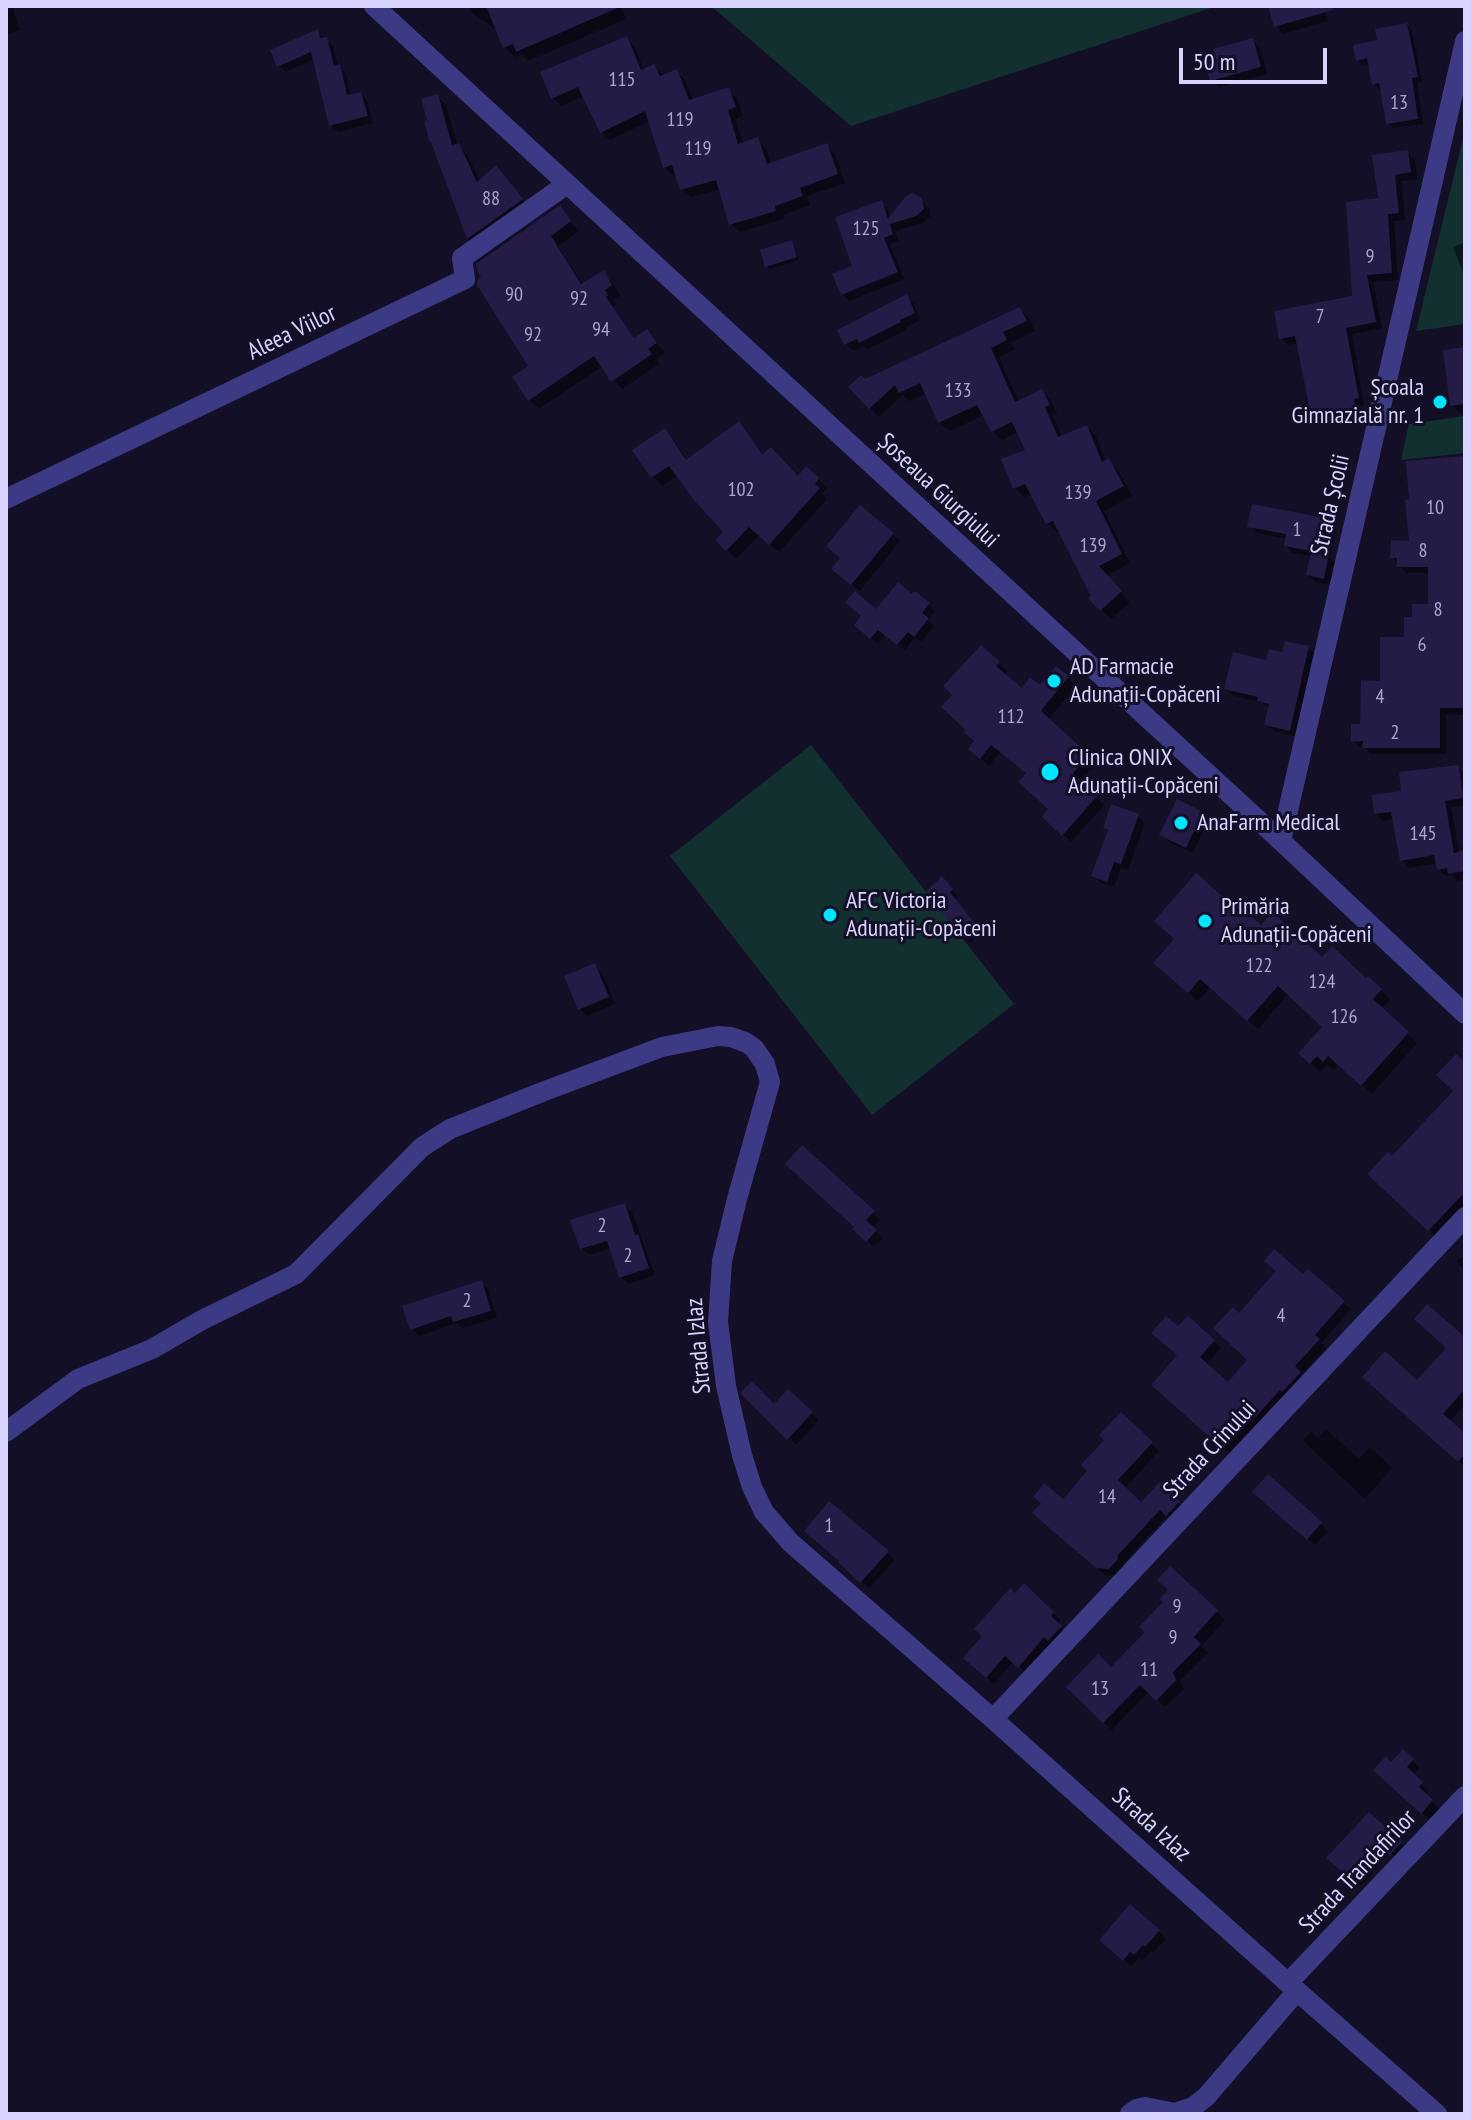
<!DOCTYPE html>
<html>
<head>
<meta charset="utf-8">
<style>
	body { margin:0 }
	#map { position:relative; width:1471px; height:2120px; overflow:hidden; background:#130f26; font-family:"PT Sans Narrow",sans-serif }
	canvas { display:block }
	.frame { position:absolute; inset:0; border:8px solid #d9d4ff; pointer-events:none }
	.scale { position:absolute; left:1179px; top:48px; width:148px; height:36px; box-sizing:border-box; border:4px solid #d9d4ff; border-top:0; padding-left:10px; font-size:24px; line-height:28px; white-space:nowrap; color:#d9d4ff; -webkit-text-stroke:6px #130f26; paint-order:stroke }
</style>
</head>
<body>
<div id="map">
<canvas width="1471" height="2120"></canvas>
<div class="frame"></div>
<div class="scale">50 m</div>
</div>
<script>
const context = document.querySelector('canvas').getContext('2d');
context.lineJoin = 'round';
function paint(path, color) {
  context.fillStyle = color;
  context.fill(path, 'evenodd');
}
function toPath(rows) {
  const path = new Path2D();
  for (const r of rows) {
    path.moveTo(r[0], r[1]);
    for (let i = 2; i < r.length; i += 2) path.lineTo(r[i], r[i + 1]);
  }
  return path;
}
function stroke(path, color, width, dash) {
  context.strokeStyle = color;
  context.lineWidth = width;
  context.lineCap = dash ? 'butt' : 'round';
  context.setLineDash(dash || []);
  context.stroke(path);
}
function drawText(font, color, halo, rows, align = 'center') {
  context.font = font + ' "PT Sans Narrow",sans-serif';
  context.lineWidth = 6;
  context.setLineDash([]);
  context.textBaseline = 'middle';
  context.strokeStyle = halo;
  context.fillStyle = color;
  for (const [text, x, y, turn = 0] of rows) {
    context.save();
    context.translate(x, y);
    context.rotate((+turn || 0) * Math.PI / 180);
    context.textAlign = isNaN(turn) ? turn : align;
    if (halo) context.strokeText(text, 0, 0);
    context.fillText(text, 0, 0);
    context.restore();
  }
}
paint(toPath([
	[711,6,1217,6,851,126],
	[1465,130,1465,324,1416,331],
	[1465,416,1465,453,1401,460,1409,424],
	[811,745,1014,1004,872,1115,670,856]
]), '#12302f');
paint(toPath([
	[6,6,12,6,20,30,6,35],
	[469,6,621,6,626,19,528,61,522,55,515,57,505,47,497,26,493,28,484,20,482,21,471,11],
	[1283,6,1324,6,1328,21,1283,34,1276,26],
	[1407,25,1412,31,1422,82,1417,83,1423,124,1393,128,1388,123,1382,89,1379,90,1374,84,1370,64,1363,65,1358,60,1379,42],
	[317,32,333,46,338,67,346,73,351,96,361,94,367,101,373,123,338,132,331,125,315,59,285,72,279,66],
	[626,39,635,47,644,71,654,66,663,76,676,71,685,80,693,101,728,89,737,98,743,116,735,119,743,144,757,139,766,148,771,165,826,146,835,154,845,183,807,196,810,205,783,215,784,219,740,232,731,224,721,189,691,197,682,188,678,175,673,176,664,167,650,121,610,140,602,132,584,96,561,106,552,97],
	[1253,40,1260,48,1267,74,1219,87,1211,80,1219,62],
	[437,96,446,105,457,144,467,154,480,182,505,176,529,209,477,246,468,238],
	[1407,152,1415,160,1417,179,1401,181,1405,220,1394,221,1398,280,1373,282,1382,328,1352,334,1364,405,1360,406,1362,414,1347,417,1347,420,1335,423,1327,415,1319,416,1312,409,1298,343,1288,345,1281,338,1354,297,1380,200],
	[918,197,930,210,930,216,923,223,895,231,899,241,890,244,904,279,849,301,842,294,882,203,888,210,891,218],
	[559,208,579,231,558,246,583,285,603,273,612,282,620,295,613,300,616,305,613,307,635,339,647,331,665,353,656,359,659,364,622,389,603,366,539,409,530,400,515,378,531,367,479,284],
	[791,242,794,245,799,260,770,269,767,266],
	[1465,242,1465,277,1453,247],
	[907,297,914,304,920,320,906,327,907,330,868,349,864,346,853,351,846,344,839,331],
	[1020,309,1029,318,1035,331,1011,342,1015,350,999,357,1019,402,1041,391,1051,400,1057,414,1053,416,1062,437,1087,427,1096,436,1106,462,1108,460,1118,470,1132,496,1104,511,1130,563,1106,576,1130,602,1111,619,1091,598,1094,596,1060,531,1057,532,1048,523,1032,494,1024,497,1015,488,1028,451,1019,432,1002,440,992,431,984,415,949,431,939,422,927,393,910,401,903,395,879,417,870,408,865,381],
	[1465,349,1465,417,1452,405],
	[664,430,673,439,688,461,747,433,764,456,798,478,807,469,827,488,822,494,827,499,779,552,759,535,736,559,717,540,726,532,678,475,662,486,653,477],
	[1465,458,1465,715,1446,714,1446,754,1372,754,1365,748,1360,748,1353,741,1406,639,1414,619,1430,606,1430,573,1406,573,1392,557,1411,543,1412,501,1408,463],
	[861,508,900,541,860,591,841,576,842,558],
	[1329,520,1336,528,1330,558,1335,563,1331,585,1316,582,1308,575,1312,556,1293,553,1286,546,1287,539,1257,533,1250,526],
	[928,604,935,611,928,620,934,626,922,642,915,637,905,650,885,635,878,644,863,632,876,612],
	[982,647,1007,671,1003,675,1022,690,1040,688,1056,668,1076,686,1048,720,1095,765,1080,782,1104,805,1071,842,1052,825,1051,809,1028,774,1000,752,989,766,979,757,976,742,968,730,955,696],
	[1308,648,1316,655,1297,737,1274,731,1266,724,1270,709,1261,702,1233,696,1226,689,1284,654],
	[1458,767,1465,774,1465,806,1451,807,1459,854,1465,852,1465,891,1463,880,1457,881,1452,875,1446,876,1439,869,1437,863,1409,868,1402,860,1394,819,1383,821,1376,813,1404,793],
	[1202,813,1209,820,1193,853,1169,842,1162,834],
	[1137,816,1145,823,1128,870,1121,868,1114,887,1101,883,1094,876,1109,831,1105,827],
	[949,886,959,898,955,901,981,933,970,943,928,892],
	[1239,914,1322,959,1366,980,1368,978,1390,999,1381,1010,1417,1043,1372,1094,1339,1064,1334,1070,1327,1064,1320,1072,1300,1053,1324,1027,1288,994,1258,1029,1210,987,1198,1001,1165,972],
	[595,965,602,973,615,1004,587,1016,580,1009],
	[1465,1064,1465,1214,1441,1241,1370,1174,1392,1159,1455,1092],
	[802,1148,880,1220,872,1228,883,1238,874,1247,855,1229,856,1227],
	[624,1205,632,1212,655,1275,628,1284,621,1277,611,1248,589,1255,582,1248],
	[1465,1253,1465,1271,1456,1262],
	[1303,1277,1343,1302,1351,1309,1321,1343,1326,1348,1301,1375,1307,1381,1231,1454,1161,1392,1179,1356,1178,1329,1214,1341,1221,1348,1206,1365,1228,1385,1250,1360,1239,1316],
	[482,1283,489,1290,497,1318,462,1328,457,1323,419,1336,411,1328],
	[1465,1340,1465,1404,1449,1422,1465,1436,1465,1467,1372,1384,1417,1382],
	[788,1391,819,1420,796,1445,743,1394,774,1406],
	[1121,1415,1159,1451,1124,1489,1141,1505,1160,1485,1186,1510,1175,1521,1168,1515,1123,1564,1124,1567,1116,1576,1105,1575,1042,1520,1063,1502,1089,1471],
	[1326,1429,1359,1459,1370,1447,1392,1468,1365,1499,1303,1441,1311,1431,1318,1438],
	[1268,1477,1328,1531,1315,1545,1262,1498],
	[830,1504,895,1560,869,1588,841,1562],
	[1170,1568,1225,1620,1201,1646,1208,1653,1180,1681,1184,1689,1165,1707,1149,1691,1112,1730,1069,1687,1111,1669,1147,1632,1170,1590],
	[1024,1586,1060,1620,1057,1624,1067,1635,1026,1673,1014,1661,994,1684,973,1665,1015,1596],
	[1403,1752,1420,1768,1413,1775,1428,1791,1425,1795,1439,1809,1429,1819,1383,1777],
	[1369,1815,1408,1851,1399,1861,1390,1852,1361,1886,1336,1865],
	[1159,1931,1166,1939,1153,1953,1151,1951,1142,1961,1139,1958,1131,1966,1109,1947]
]), '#0007');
paint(toPath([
	[486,6,622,6,516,52,513,44,503,48],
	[1268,6,1332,6,1333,10,1274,27],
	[1407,23,1418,77,1412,78,1418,119,1386,124,1379,83,1372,85,1367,58,1356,61,1353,45,1377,40,1375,29],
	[318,29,320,38,327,37,334,66,340,64,347,95,361,92,368,116,329,126,311,52,277,67,270,50],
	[627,36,641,70,654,64,660,76,677,69,689,100,729,87,736,107,728,110,738,144,758,137,767,164,827,143,838,174,800,188,803,196,775,206,776,211,729,225,716,180,680,190,672,165,663,168,645,111,600,133,578,87,551,99,540,72],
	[1253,38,1261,67,1210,81,1205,63,1216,60,1213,49],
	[438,94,452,145,459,143,477,182,496,165,523,199,467,239,431,142,430,143,424,121,427,120,421,99],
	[1408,150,1411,172,1395,175,1399,213,1388,214,1392,273,1367,275,1376,322,1346,328,1359,398,1354,399,1356,407,1341,410,1342,413,1326,416,1324,408,1310,410,1295,336,1279,339,1274,311,1352,296,1346,202,1378,198,1372,155],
	[912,193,922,198,924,209,916,216,890,224,893,234,884,238,898,272,841,295,832,274,852,266,835,217,882,200,888,219,905,197],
	[560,205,571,221,551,236,581,284,604,270,612,285,605,290,608,296,606,297,634,338,647,329,657,343,648,349,652,354,611,382,594,356,528,401,512,377,528,366,477,285,478,279,481,277,477,270,476,264],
	[792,240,797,257,765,267,760,250],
	[907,294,915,313,900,320,901,322,859,343,857,339,844,345,837,330],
	[1020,307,1027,321,1003,332,1007,340,991,348,1015,402,1042,389,1050,405,1045,407,1058,437,1087,425,1102,462,1109,458,1124,486,1096,501,1122,554,1099,566,1122,591,1100,611,1088,598,1091,596,1053,521,1046,524,1025,484,1013,489,1001,459,1025,450,1012,422,991,432,977,405,938,423,920,383,899,393,895,385,869,409,848,387,861,375,865,379],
	[1465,347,1465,404,1450,406,1443,350],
	[739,421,762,454,771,447,798,476,806,466,819,478,815,484,820,488,769,545,749,527,726,551,715,540,723,532,693,499,669,466,651,478,632,450,665,428,686,460],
	[1465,456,1464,708,1440,708,1440,748,1362,748,1363,741,1351,742,1351,724,1360,724,1361,680,1380,681,1380,637,1404,637,1404,617,1412,617,1412,604,1428,604,1428,567,1397,567,1397,558,1390,558,1391,540,1409,541,1405,500,1409,499,1406,461],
	[1252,504,1330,519,1323,553,1329,554,1324,579,1306,575,1311,551,1284,546,1286,534,1247,527],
	[860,505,894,533,851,585,831,569,840,558,826,546],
	[898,582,912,594,915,591,930,603,922,613,929,618,914,637,908,632,897,645,878,630,870,639,854,625,861,616,845,602,855,591,876,609],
	[1285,641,1309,646,1290,731,1264,725,1269,704,1257,701,1258,697,1224,689,1233,652,1266,660,1269,649,1282,652],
	[981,645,1000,662,996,666,1022,688,1030,677,1040,685,1056,666,1069,676,1041,711,1089,755,1073,773,1098,795,1062,836,1042,817,1048,809,1018,782,1026,773,991,745,980,759,968,749,974,741,964,732,966,730,941,707,952,695,943,686],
	[1459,765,1463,798,1445,801,1454,853,1465,850,1465,871,1448,874,1447,868,1437,870,1434,855,1400,861,1391,812,1374,814,1372,795,1401,791,1399,772],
	[1177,799,1203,812,1186,848,1159,835],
	[1111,804,1139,814,1121,864,1114,862,1107,882,1091,876,1108,830,1103,828],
	[1196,873,1239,911,1242,908,1261,925,1272,912,1322,957,1332,946,1366,978,1368,976,1382,989,1373,999,1409,1032,1361,1086,1328,1056,1323,1062,1317,1056,1310,1064,1298,1053,1322,1027,1278,986,1247,1021,1200,979,1188,993,1153,963,1174,939,1154,921],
	[942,876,953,889,950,892,975,924,961,938,926,892],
	[595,963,609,997,578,1010,564,976],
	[1456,1054,1465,1062,1465,1192,1428,1231,1367,1174,1388,1152,1392,1156,1453,1091,1436,1075],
	[802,1145,875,1211,866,1220,877,1230,866,1242,852,1229,854,1227,785,1164],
	[625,1203,635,1235,638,1234,649,1268,619,1278,607,1241,580,1249,570,1220],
	[1274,1249,1303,1274,1308,1269,1345,1301,1315,1335,1320,1339,1295,1366,1301,1372,1282,1392,1280,1390,1252,1421,1249,1419,1223,1449,1151,1385,1177,1355,1151,1333,1166,1316,1178,1326,1188,1316,1215,1340,1200,1357,1228,1382,1247,1360,1213,1328,1233,1307,1239,1313,1276,1271,1264,1261],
	[482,1280,491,1311,453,1322,451,1316,410,1330,402,1306],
	[1427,1304,1465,1337,1465,1389,1443,1414,1465,1433,1465,1454,1458,1462,1362,1377,1385,1351,1417,1380,1446,1348,1414,1319],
	[752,1381,774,1404,788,1389,813,1412,787,1440,742,1395,741,1392],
	[1121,1412,1153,1442,1118,1480,1141,1502,1160,1482,1180,1501,1166,1516,1160,1510,1117,1556,1118,1559,1109,1569,1096,1568,1032,1513,1041,1503,1033,1497,1044,1483,1063,1499,1087,1471,1081,1465,1104,1440,1099,1435],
	[1268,1474,1322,1522,1307,1540,1252,1492],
	[829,1501,889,1551,860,1583,838,1562,839,1561,804,1531],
	[1170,1566,1218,1610,1194,1637,1201,1644,1173,1672,1176,1680,1156,1701,1140,1685,1103,1723,1066,1687,1098,1654,1111,1667,1145,1632,1139,1627,1163,1602,1159,1599,1168,1590,1157,1580],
	[1024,1583,1054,1612,1051,1616,1062,1626,1048,1641,1044,1637,1018,1668,1005,1656,986,1678,963,1658,982,1636,974,1629,1010,1588,1015,1593],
	[1403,1749,1414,1759,1407,1767,1423,1782,1419,1787,1433,1800,1421,1814,1373,1770,1386,1756,1391,1762],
	[1369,1812,1402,1842,1390,1855,1381,1847,1352,1880,1326,1858],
	[1130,1904,1160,1930,1145,1947,1143,1945,1134,1955,1130,1952,1123,1961,1099,1940]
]), '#241b47');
stroke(toPath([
	[374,6,1281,841,1465,1014],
	[6,499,465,279,462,258,567,184],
	[1281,841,1465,41],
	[6,1432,78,1379,152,1349,202,1320,296,1274,422,1147,450,1129,542,1092,662,1047,718,1036,731,1037,745,1042,754,1048,765,1064,770,1082,737,1199,722,1261,718,1322,726,1386,742,1455,752,1487,764,1512,791,1543,993,1719,1288,1983,1437,2114],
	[993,1719,1465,1217],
	[1288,1983,1465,1796],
	[1130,2114,1137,2109,1145,2107,1175,2113,1193,2107,1206,2097,1297,1991]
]), '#3d3a85', 20);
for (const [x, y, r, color] of [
	[1440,402,8,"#00e5ff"],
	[1054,681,8,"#00e5ff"],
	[1050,772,10,"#00e5ff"],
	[1181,823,8,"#00e5ff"],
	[830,915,8,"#00e5ff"],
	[1205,921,8,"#00e5ff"]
]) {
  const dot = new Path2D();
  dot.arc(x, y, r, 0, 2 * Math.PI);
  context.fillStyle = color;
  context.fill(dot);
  stroke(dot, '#130f26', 3);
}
drawText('20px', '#aca6d1', null, [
	["115",622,80],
	["13",1399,103],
	["119",680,120],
	["119",698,149],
	["88",491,199],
	["125",866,229],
	["9",1370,257],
	["90",514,295],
	["92",579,299],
	["7",1320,317],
	["94",601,330],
	["92",533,335],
	["133",958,391],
	["102",741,490],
	["139",1078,493],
	["10",1435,508],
	["1",1297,530],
	["139",1093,546],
	["8",1423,551],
	["8",1438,610],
	["6",1422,645],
	["4",1380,697],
	["112",1011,717],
	["2",1395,733],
	["145",1423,834],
	["122",1259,966],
	["124",1322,982],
	["126",1344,1017],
	["2",602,1226],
	["2",628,1256],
	["2",467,1301],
	["4",1281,1316],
	["14",1107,1497],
	["1",829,1526],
	["9",1177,1607],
	["9",1173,1638],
	["11",1149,1670],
	["13",1100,1689]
]);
drawText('24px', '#d9d4ff', '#130f26', [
	["Aleea Viilor",292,333,-26],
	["Șoseaua Giurgiului",938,491,43],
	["Strada Școlii",1331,505,-77],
	["Strada Izlaz",699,1346,-95],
	["Strada Crinului",1210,1450,-47],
	["Strada Izlaz",1151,1825,42],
	["Strada Trandafirilor",1358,1872,-47]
]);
drawText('24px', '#d9d4ff', '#130f26', [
	["Școala",1424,388,"right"],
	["Gimnazială nr. 1",1424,416,"right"],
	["AD Farmacie",1070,667],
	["Adunații-Copăceni",1070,695],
	["Clinica ONIX",1068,758],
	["Adunații-Copăceni",1068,786],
	["AnaFarm Medical",1197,823],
	["AFC Victoria",846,901],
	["Adunații-Copăceni",846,929],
	["Primăria",1221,907],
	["Adunații-Copăceni",1221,935]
], 'left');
</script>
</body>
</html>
